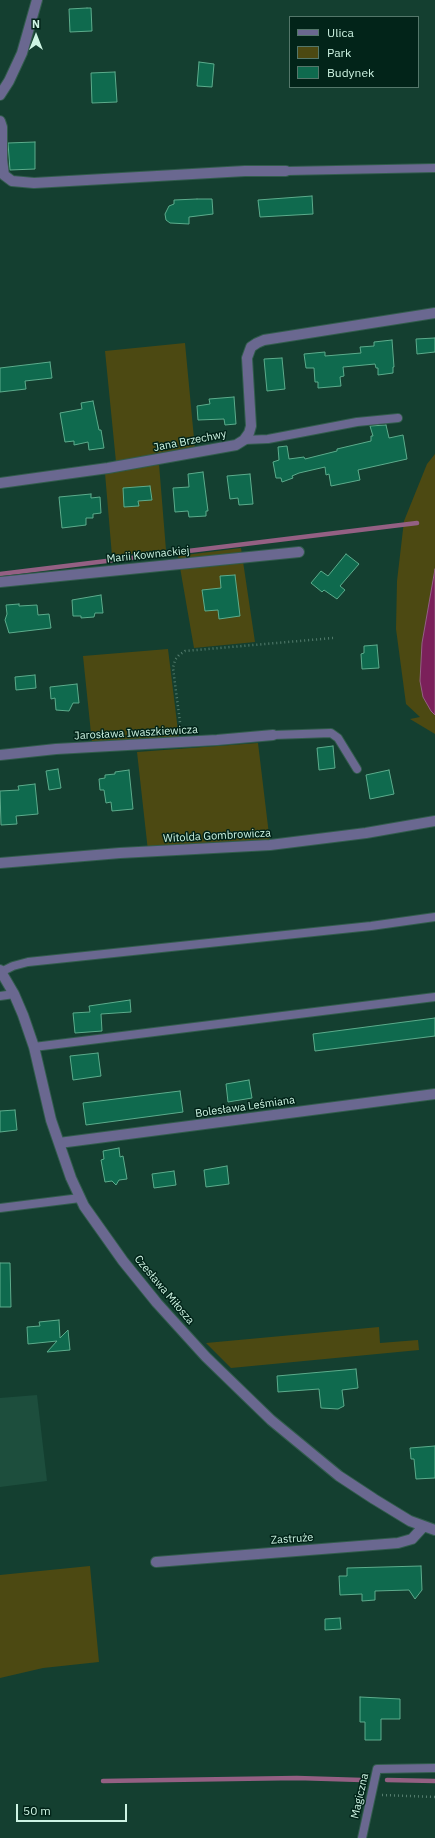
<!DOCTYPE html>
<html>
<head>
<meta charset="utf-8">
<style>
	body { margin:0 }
	#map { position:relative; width:435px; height:1838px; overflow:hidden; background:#143f30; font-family:"IBM Plex Sans",sans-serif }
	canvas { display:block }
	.legend { position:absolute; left:289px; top:16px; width:130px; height:72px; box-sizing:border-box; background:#022419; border:1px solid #54776a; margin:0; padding:5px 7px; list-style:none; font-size:12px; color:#cef4e3 }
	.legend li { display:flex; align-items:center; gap:8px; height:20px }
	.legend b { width:20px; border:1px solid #54776a }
	.north { position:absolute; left:16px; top:16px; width:40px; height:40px; -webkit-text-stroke:3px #022419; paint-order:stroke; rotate:0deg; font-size:11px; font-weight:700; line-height:16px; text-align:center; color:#cef4e3 }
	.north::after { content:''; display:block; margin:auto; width:14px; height:18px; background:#cef4e3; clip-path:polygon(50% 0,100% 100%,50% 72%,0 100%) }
	.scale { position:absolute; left:16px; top:1804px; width:111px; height:18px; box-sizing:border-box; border:2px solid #cef4e3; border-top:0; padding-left:5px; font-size:12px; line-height:14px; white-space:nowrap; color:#cef4e3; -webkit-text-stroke:3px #022419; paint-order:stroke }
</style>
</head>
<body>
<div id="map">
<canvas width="435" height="1838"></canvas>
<ul class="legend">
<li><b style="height:5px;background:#6a6890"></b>Ulica</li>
<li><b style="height:11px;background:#4c4912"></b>Park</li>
<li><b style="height:11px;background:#0f6a4e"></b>Budynek</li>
</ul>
<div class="north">N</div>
<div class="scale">50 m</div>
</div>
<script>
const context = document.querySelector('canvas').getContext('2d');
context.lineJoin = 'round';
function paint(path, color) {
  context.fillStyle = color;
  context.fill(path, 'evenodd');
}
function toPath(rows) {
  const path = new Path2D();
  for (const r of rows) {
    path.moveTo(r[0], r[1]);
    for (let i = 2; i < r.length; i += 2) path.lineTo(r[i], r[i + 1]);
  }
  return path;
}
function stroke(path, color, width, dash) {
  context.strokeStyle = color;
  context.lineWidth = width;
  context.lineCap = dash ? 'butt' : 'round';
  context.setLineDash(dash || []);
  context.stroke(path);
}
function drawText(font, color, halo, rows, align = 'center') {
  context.font = font + ' "IBM Plex Sans",sans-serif';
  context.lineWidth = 3;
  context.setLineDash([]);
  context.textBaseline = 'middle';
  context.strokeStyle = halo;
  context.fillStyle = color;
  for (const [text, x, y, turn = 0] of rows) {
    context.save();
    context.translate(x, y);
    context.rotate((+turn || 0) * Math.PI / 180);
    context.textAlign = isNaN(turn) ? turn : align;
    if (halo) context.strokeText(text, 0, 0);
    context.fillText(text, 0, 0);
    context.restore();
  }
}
paint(toPath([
	[37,1395,47,1481,0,1487,0,1398]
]), '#1d4e3d');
paint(toPath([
	[185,343,195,449,116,462,105,351],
	[435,454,435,569,422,643,422,661,431,711,435,715,435,734,410,719,420,717,406,704,396,629,397,581,404,521,427,464],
	[159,464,166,550,112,556,105,473],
	[241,548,255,642,194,648,178,556],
	[168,649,179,739,92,743,83,656],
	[258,743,270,843,148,851,137,752],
	[379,1327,380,1343,418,1340,419,1350,231,1368,206,1343],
	[90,1566,99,1662,43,1668,0,1678,0,1575]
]), '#4c4912');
const water = toPath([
	[435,569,435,715,431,711,423,697,420,681,422,643,435,569]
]);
paint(water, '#7b205a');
stroke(water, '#946083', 1);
stroke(toPath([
	[0,574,417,523],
	[387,1780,435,1781],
	[103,1781,297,1778,362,1780]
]), '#946083', 4.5);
const building = toPath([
	[87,8,91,8,92,31,70,32,69,9,87,8],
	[199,62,214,64,212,87,197,86,199,62],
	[115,72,117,102,92,103,91,73,115,72],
	[35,142,35,169,10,170,8,143,35,142],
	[312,196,313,214,260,217,258,200,312,196],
	[197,199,212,199,213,214,189,217,189,224,170,223,166,220,165,214,169,206,174,204,174,200,197,199],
	[435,338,435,352,417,354,416,339,435,338],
	[392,340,394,367,393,367,393,373,378,375,378,368,376,368,375,364,343,367,344,376,340,377,341,386,318,388,318,382,315,382,314,368,306,368,304,354,325,352,325,356,361,353,360,347,374,346,374,342,392,340],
	[282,358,285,389,267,391,264,359,282,358],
	[50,362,52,378,25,381,26,389,0,392,0,368,50,362],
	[234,397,236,424,225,425,224,419,198,420,197,406,210,404,209,399,234,397],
	[93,401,99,430,101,430,104,448,89,450,88,442,74,445,74,441,65,442,60,413,82,409,81,403,93,401],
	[386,425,389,438,403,435,407,459,358,470,360,480,331,486,329,474,326,475,325,467,299,473,292,476,293,478,282,482,281,478,276,478,273,462,279,460,278,447,287,446,289,459,304,457,305,459,337,451,337,449,371,441,371,436,373,436,370,426,386,425],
	[203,472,208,511,206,511,206,516,189,517,188,511,175,512,173,488,189,487,188,474,203,472],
	[250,474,253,504,239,505,238,498,230,499,227,476,250,474],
	[150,486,152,500,138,501,139,506,124,507,123,488,150,486],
	[91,494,91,498,100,497,101,513,93,514,93,518,86,518,86,525,62,528,59,497,91,494],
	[346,554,359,564,340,586,345,590,337,599,324,590,322,592,311,583,321,571,328,576,346,554],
	[235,575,240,616,219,619,218,610,205,611,202,590,221,588,220,576,235,575],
	[101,595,103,613,95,613,94,617,81,618,81,616,73,616,72,600,101,595],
	[19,604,19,606,37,605,38,615,49,614,51,628,9,633,5,620,7,614,6,605,19,604],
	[377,645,379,668,362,669,361,654,364,653,364,646,377,645],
	[35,675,36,688,16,690,15,677,35,675],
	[77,684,79,703,73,703,69,711,56,710,55,698,51,699,50,687,77,684],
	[333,746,335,768,319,770,317,748,333,746],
	[58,769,61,788,49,790,46,771,58,769],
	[129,770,133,809,112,811,111,802,106,803,104,790,100,790,99,779,105,778,105,775,115,774,115,772,129,770],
	[389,770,394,794,370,799,366,775,389,770],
	[35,784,38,814,16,816,17,824,1,825,0,791,19,790,18,786,35,784],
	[130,1000,131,1012,101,1014,102,1031,75,1033,73,1013,90,1012,89,1006,130,1000],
	[435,1018,435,1036,315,1051,313,1034,435,1018],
	[98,1053,101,1076,73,1080,70,1056,98,1053],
	[249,1080,252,1098,228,1102,226,1084,249,1080],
	[180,1091,183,1112,86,1125,83,1103,180,1091],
	[15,1110,17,1130,0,1132,0,1111,15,1110],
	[119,1148,120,1157,123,1156,127,1179,119,1180,116,1185,112,1181,105,1182,101,1160,104,1159,103,1151,119,1148],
	[227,1166,229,1184,206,1187,204,1170,227,1166],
	[174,1171,176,1185,154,1188,152,1174,174,1171],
	[0,1263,10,1263,11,1307,0,1307,0,1263],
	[59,1320,60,1338,68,1330,70,1350,47,1352,57,1341,28,1344,27,1327,40,1326,39,1322,59,1320],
	[356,1369,358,1388,342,1390,344,1406,338,1409,321,1408,319,1389,278,1392,277,1376,356,1369],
	[435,1446,435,1478,416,1479,414,1459,411,1459,410,1448,435,1446],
	[421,1566,422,1590,415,1599,409,1590,375,1591,375,1600,362,1601,362,1594,340,1595,339,1576,347,1576,347,1568,421,1566],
	[340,1618,341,1629,325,1630,325,1619,340,1618],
	[360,1697,400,1699,400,1719,381,1719,381,1740,365,1740,365,1722,360,1722,360,1697]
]);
paint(building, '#0f6a4e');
stroke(building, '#5cac8c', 1);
const service = toPath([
	[286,171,435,168],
	[244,440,268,439,357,422,398,418],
	[273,735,331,733,338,738,357,769],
	[1,972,13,966,28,962,371,926,435,917],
	[0,996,14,994],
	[34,1047,435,997],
	[0,1208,80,1198],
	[362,1838,377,1769,435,1768]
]);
const minor = toPath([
	[0,95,9,81,22,53,37,0],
	[0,121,2,127,2,159,4,175,12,181,34,183,245,171,286,171],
	[0,483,108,468,236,445,244,440,249,433,251,426,247,358,251,347,257,343,264,340,435,313],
	[0,582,299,552],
	[0,755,56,749,217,740,273,735],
	[0,863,120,853,270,845,366,833,435,821],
	[0,970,14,994,23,1015,34,1047,51,1120,71,1178,84,1206,123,1261,157,1303,206,1357,271,1420,339,1476,374,1499,410,1521,435,1530],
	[59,1143,435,1094],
	[156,1562,398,1543,412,1539,423,1527]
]);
stroke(service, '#325c4d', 10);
stroke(minor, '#325c4d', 12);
stroke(toPath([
	[181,730,173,668,175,660,179,655,185,651,333,638],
	[382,1795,435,1797]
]), '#547d6e', 2.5, [1, 3]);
stroke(service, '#6a6890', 8);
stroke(minor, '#6a6890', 10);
drawText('11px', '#cef4e3', '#022419', [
	["Jana Brzechwy",190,441,-11],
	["Marii Kownackiej",148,555,-6],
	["Jarosława Iwaszkiewicza",136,733,-3],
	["Witolda Gombrowicza",217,836,-3],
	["Bolesława Leśmiana",245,1107,-8],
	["Czesława Miłosza",164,1290,50],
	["Zastruże",292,1539,-4],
	["Magiczna",360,1796,-77]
]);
</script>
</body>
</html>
